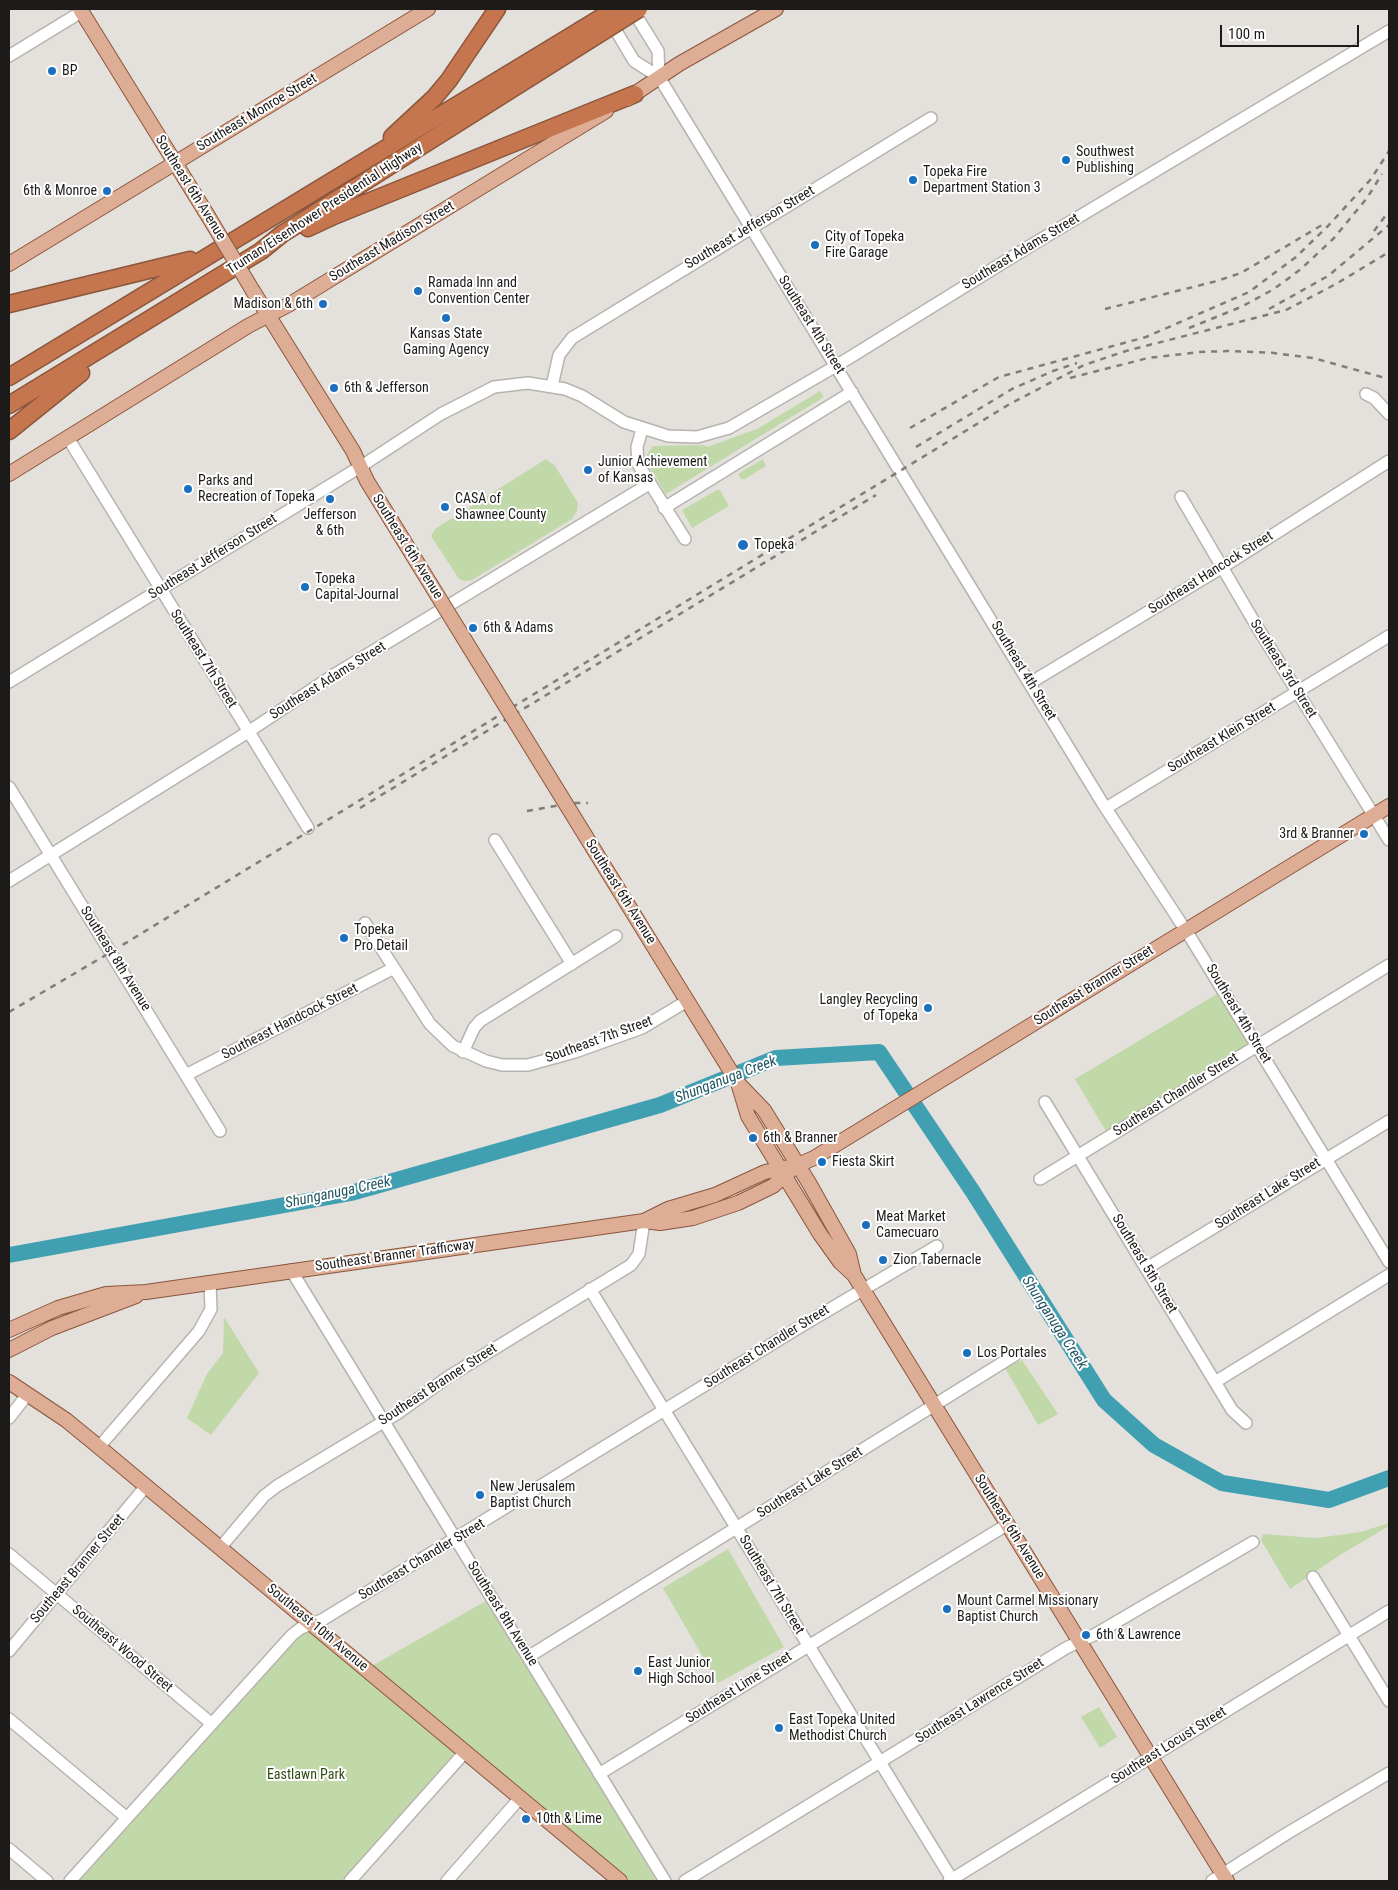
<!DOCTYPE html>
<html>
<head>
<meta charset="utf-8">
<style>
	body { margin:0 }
	#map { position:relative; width:1398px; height:1890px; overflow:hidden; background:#e4e0db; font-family:"Roboto Condensed",sans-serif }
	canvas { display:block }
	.frame { position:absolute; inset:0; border:10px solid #1c1b19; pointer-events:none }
	.scale { position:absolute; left:1220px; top:25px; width:139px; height:22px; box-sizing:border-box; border:2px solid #1c1b19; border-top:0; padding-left:6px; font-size:15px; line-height:18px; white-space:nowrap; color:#1c1b19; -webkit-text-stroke:4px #fff; paint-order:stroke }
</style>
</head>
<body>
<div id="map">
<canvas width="1398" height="1890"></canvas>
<div class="frame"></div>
<div class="scale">100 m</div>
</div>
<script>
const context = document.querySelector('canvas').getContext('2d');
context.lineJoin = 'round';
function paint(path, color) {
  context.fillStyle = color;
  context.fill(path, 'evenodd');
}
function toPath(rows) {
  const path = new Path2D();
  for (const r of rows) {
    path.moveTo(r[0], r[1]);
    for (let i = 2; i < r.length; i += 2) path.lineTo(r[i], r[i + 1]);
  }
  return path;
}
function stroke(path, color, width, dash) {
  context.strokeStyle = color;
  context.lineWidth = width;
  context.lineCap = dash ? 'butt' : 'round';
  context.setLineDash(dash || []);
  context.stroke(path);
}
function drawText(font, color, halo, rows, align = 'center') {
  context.font = font + ' "Roboto Condensed",sans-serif';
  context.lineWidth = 4;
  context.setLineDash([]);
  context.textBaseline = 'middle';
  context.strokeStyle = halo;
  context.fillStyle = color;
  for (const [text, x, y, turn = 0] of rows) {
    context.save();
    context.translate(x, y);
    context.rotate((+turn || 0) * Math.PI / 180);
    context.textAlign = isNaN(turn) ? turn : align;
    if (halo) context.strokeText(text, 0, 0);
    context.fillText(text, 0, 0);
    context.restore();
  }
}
paint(toPath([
	[820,391,824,397,666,494,647,463,647,454,653,446,704,445,707,447,757,429],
	[546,459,555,466,578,503,577,511,572,519,472,580,464,581,459,579,431,536,435,529],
	[763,459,766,466,745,479,741,479,738,474],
	[717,490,720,490,729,506,692,528,682,510],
	[1217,994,1247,1041,1246,1047,1106,1131,1075,1079],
	[224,1317,259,1373,211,1435,187,1418,207,1374,223,1353],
	[1022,1360,1058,1414,1038,1425,1005,1368],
	[1389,1523,1389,1526,1343,1553,1290,1589,1261,1540,1263,1534,1316,1538,1361,1532],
	[728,1549,784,1647,718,1683,663,1588],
	[486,1601,627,1831,656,1881,630,1881,372,1666],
	[308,1631,454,1752,452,1760,342,1881,78,1881,294,1641],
	[1099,1707,1117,1737,1100,1748,1081,1717]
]), '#c1d8a8');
stroke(toPath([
	[9,1255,351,1193,660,1105,776,1058,879,1052,973,1192,1104,1400,1154,1445,1222,1483,1329,1500,1389,1478]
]), '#40a0b1', 16);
const minor = toPath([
	[632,9,658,51,659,77],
	[609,19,634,61,659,77,1103,804,1192,940,1389,1262],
	[9,56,81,12],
	[552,386,559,355,572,338,931,118],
	[1366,394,1374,398,1389,414],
	[642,429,637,447,638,464,685,539],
	[68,438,308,828],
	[1181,497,1256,625,1389,840],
	[664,508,852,392],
	[9,682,360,467,441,414,494,387,528,383,565,389,582,396,624,422,668,436,697,437,729,428,836,366,1030,246,1389,31],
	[1030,683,1221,568,1389,461],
	[9,787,220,1131],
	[1106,808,1389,636],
	[495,840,572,964],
	[9,881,248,732,332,676,649,484],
	[365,923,430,1024,453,1046,486,1061,502,1065,528,1065,575,1052,642,1028,687,1001],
	[463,1052,474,1028,480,1021,616,936],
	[186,1075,394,968],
	[1045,1102,1232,1410,1246,1423],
	[1040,1179,1389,965],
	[1147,1268,1389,1121],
	[291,1270,665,1881],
	[590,1289,953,1881],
	[1215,1382,1389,1275],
	[9,1418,27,1395],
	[99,1447,199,1331,211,1309,210,1282],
	[220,1548,264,1496,277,1486,398,1413,448,1377,631,1265,639,1254,644,1221],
	[9,1554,212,1724],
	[1313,1577,1389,1701],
	[9,1651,146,1486],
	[528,1657,1015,1355],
	[9,1719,127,1818],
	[599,1774,1008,1524],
	[9,1849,47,1881],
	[70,1881,292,1635,301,1628,322,1620,798,1328,937,1246],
	[350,1881,465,1752],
	[447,1881,520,1798],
	[685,1881,1066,1648,1094,1635,1253,1542],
	[949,1881,1389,1611],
	[1212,1881,1286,1834,1389,1773]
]);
const major = toPath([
	[80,9,208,216],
	[627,99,679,64,776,9],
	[9,264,428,9],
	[253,291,353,451,367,481,391,520],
	[9,474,248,326,290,304,606,111],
	[657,952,738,1083,764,1110,809,1183,849,1254,854,1275],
	[738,1083,748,1116,820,1234,840,1262,854,1275,1227,1881],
	[644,1221,668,1209,715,1195,765,1172,798,1165,814,1158,1389,806],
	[9,1330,58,1308,106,1294,146,1292,644,1221,660,1223,693,1218,738,1203,773,1186,791,1170],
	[9,1350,52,1328,136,1296],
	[9,1382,66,1420,99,1447,620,1881]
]);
const highway = toPath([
	[392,137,434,98,449,80,497,9],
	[308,228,336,215,635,94],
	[9,304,190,260],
	[9,377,579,31],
	[9,405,261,251,282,234,588,41],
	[9,431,81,373]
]);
stroke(minor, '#b7b4af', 14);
stroke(major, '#8a563c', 16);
stroke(highway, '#8a563c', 19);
stroke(minor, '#fff', 11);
stroke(major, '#ddad95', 14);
stroke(highway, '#c6764f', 16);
stroke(toPath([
	[1374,231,1389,211],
	[1105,309,1217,281,1241,273,1322,225],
	[1269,309,1328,276,1389,225],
	[1189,328,1241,307,1274,289,1301,269,1334,238,1367,198,1382,174],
	[1070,378,1148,358,1200,352,1228,351,1274,353,1313,358,1389,379],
	[910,428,999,377,1146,337,1249,292,1296,257,1328,226,1371,179,1389,151],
	[916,447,1012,389,1053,371,1077,363],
	[360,808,876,495],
	[527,811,572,803,588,803],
	[9,1012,111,952,1008,405,1084,365,1126,351,1286,310,1336,284,1389,252]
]), '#807d7a', 2.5, [6, 6]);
const majorBridge = toPath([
	[208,216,253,291],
	[391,520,657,952]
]);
const highwayBridge = toPath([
	[579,31,615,9],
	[588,41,639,9]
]);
stroke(majorBridge, '#8a563c', 16, []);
stroke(highwayBridge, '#8a563c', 19, []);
stroke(majorBridge, '#ddad95', 14);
stroke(highwayBridge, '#c6764f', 16);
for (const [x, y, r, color] of [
	[52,71,5,"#1a70be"],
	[1066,160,5,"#1a70be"],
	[913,180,5,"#1a70be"],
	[107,191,5,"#1a70be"],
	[815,245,5,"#1a70be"],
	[418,291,5,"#1a70be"],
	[323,304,5,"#1a70be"],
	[446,318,5,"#1a70be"],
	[334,388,5,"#1a70be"],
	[588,470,5,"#1a70be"],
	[188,489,5,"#1a70be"],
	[330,499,5,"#1a70be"],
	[445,507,5,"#1a70be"],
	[743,545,6,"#1a70be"],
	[305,587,5,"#1a70be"],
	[473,628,5,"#1a70be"],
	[1364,834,5,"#1a70be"],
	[344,938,5,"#1a70be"],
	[928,1008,5,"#1a70be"],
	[753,1138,5,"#1a70be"],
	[822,1162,5,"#1a70be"],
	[866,1225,5,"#1a70be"],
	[883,1260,5,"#1a70be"],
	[967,1353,5,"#1a70be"],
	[480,1495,5,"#1a70be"],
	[947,1609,5,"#1a70be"],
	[1086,1635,5,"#1a70be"],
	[638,1671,5,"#1a70be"],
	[779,1728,5,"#1a70be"],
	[526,1819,5,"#1a70be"]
]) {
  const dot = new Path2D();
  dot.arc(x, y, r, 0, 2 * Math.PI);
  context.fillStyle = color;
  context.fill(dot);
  stroke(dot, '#fff', 2);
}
drawText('14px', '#1c1b19', '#fff', [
	["BP",62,71],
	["Southwest",1076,152],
	["Publishing",1076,168],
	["Topeka Fire",923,172],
	["Department Station 3",923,188],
	["6th & Monroe",97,191,"right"],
	["City of Topeka",825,237],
	["Fire Garage",825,253],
	["Ramada Inn and",428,283],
	["Convention Center",428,299],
	["Madison & 6th",313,304,"right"],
	["Kansas State",446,334,"center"],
	["Gaming Agency",446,350,"center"],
	["6th & Jefferson",344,388],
	["Junior Achievement",598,462],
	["of Kansas",598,478],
	["Parks and",198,481],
	["Recreation of Topeka",198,497],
	["CASA of",455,499],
	["Shawnee County",455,515],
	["Jefferson",330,515,"center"],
	["& 6th",330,531,"center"],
	["Topeka",754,545],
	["Topeka",315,579],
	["Capital-Journal",315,595],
	["6th & Adams",483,628],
	["3rd & Branner",1354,834,"right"],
	["Topeka",354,930],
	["Pro Detail",354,946],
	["Langley Recycling",918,1000,"right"],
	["of Topeka",918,1016,"right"],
	["6th & Branner",763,1138],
	["Fiesta Skirt",832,1162],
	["Meat Market",876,1217],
	["Camecuaro",876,1233],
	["Zion Tabernacle",893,1260],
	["Los Portales",977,1353],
	["New Jerusalem",490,1487],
	["Baptist Church",490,1503],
	["Mount Carmel Missionary",957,1601],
	["Baptist Church",957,1617],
	["6th & Lawrence",1096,1635],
	["East Junior",648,1663],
	["High School",648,1679],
	["East Topeka United",789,1720],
	["Methodist Church",789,1736],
	["10th & Lime",536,1819]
], 'left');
drawText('14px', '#1c1b19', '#fff', [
	["Southeast Monroe Street",257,113,-31],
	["Southeast 6th Avenue",190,188,58],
	["Truman/Eisenhower Presidential Highway",325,209,-33],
	["Southeast Jefferson Street",750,228,-31],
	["Southeast Madison Street",392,242,-31],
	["Southeast Adams Street",1021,252,-31],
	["Southeast 4th Street",811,325,58],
	["Southeast 6th Avenue",407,547,58],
	["Southeast Jefferson Street",213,557,-32],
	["Southeast Hancock Street",1211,573,-32],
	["Southeast 7th Street",203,659,58],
	["Southeast 3rd Street",1283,669,58],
	["Southeast 4th Street",1023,671,59],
	["Southeast Adams Street",328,681,-32],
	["Southeast Klein Street",1222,738,-31],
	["Southeast 6th Avenue",620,892,58],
	["Southeast 8th Avenue",115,959,58],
	["Southeast Branner Street",1094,986,-32],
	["Southeast 4th Street",1238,1014,59],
	["Southeast Handcock Street",290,1022,-27],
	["Southeast 7th Street",599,1040,-20],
	["Southeast Chandler Street",1176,1095,-32],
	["Southeast Lake Street",1268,1194,-32],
	["Southeast Branner Trafficway",395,1256,-8],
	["Southeast 5th Street",1144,1264,59],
	["Southeast Chandler Street",767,1347,-32],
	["Southeast Branner Street",438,1385,-33],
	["Southeast Lake Street",810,1483,-32],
	["Southeast 6th Avenue",1009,1527,58],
	["Southeast Chandler Street",422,1560,-31],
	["Southeast Branner Street",78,1569,-50],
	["Southeast 7th Street",771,1585,59],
	["Southeast 8th Avenue",502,1614,58],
	["Southeast 10th Avenue",317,1628,40],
	["Southeast Wood Street",122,1649,40],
	["Southeast Lime Street",739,1688,-32],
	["Southeast Lawrence Street",980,1701,-32],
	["Southeast Locust Street",1169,1746,-32]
]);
drawText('14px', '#344b12', '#fff', [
	["Eastlawn Park",306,1775]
]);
drawText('italic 15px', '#225761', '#fff', [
	["Shunganuga Creek",726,1080,-21],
	["Shunganuga Creek",338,1193,-12],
	["Shunganuga Creek",1054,1323,57]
]);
</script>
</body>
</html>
